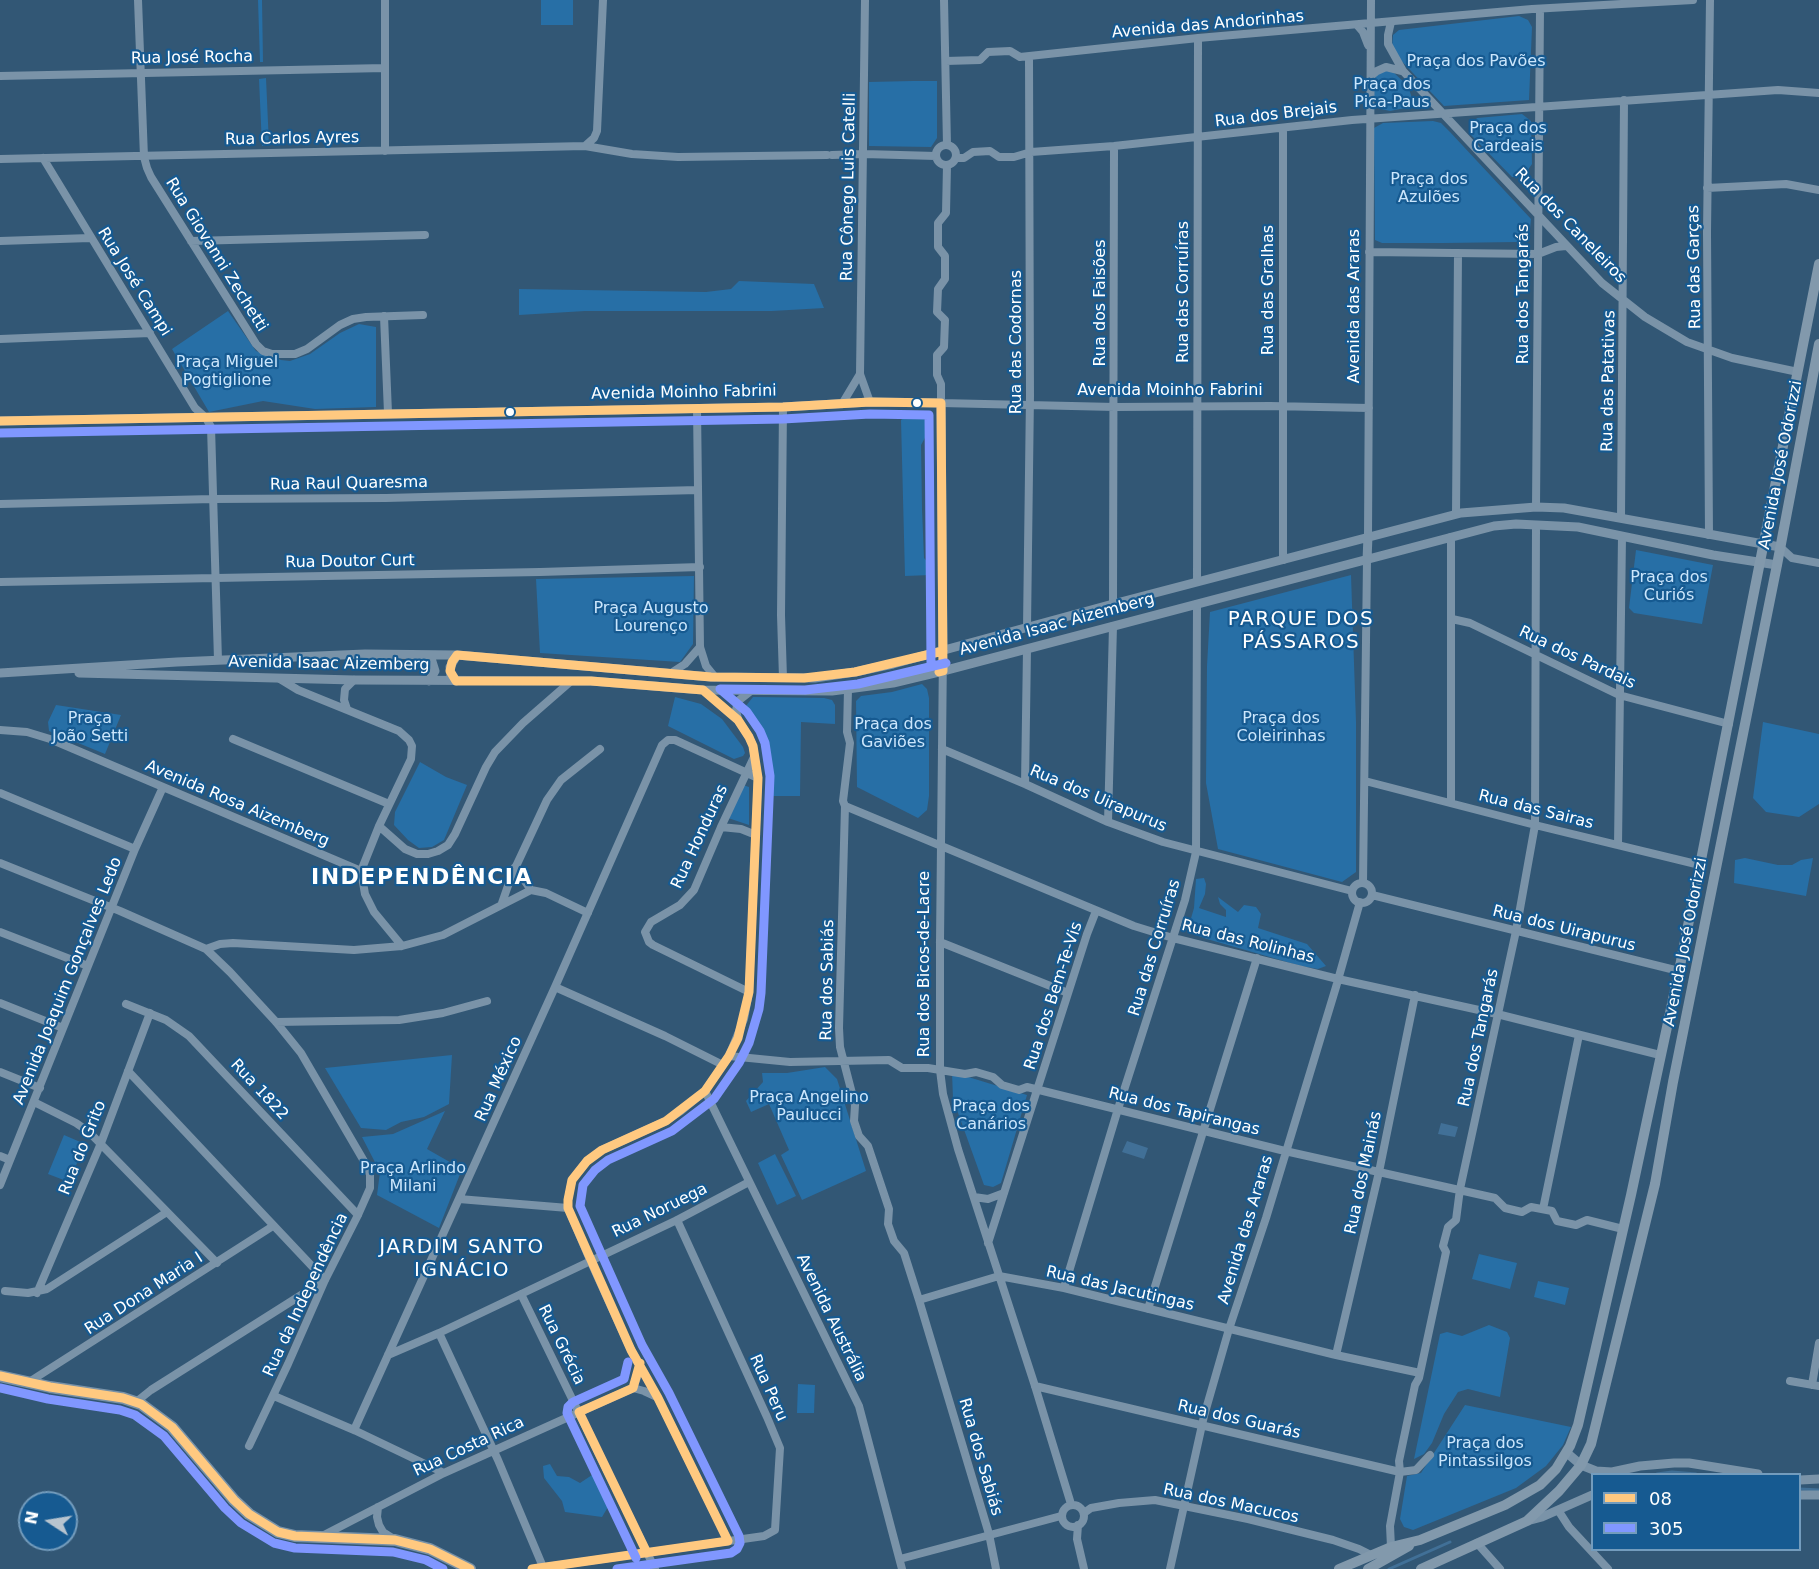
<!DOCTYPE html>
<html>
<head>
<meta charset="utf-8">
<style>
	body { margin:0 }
	#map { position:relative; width:1819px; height:1569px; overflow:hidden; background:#325775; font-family:"DejaVu Sans",sans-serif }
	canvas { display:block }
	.legend { position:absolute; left:1591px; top:1473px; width:210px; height:78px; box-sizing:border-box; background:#165a91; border:2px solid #739cbd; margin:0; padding:8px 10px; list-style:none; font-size:18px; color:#fff }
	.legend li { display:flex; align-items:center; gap:12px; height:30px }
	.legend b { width:30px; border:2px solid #739cbd }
	.north { position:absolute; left:18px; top:1491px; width:60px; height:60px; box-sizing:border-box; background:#165a91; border:2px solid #739cbd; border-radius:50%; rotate:282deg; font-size:16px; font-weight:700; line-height:24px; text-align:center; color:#fff }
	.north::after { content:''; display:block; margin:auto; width:21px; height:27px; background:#b7c4cf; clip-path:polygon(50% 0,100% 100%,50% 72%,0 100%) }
</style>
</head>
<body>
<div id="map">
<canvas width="1819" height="1569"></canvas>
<ul class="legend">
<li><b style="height:8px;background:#ffc980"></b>08</li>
<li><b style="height:8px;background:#8097ff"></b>305</li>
</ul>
<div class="north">N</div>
</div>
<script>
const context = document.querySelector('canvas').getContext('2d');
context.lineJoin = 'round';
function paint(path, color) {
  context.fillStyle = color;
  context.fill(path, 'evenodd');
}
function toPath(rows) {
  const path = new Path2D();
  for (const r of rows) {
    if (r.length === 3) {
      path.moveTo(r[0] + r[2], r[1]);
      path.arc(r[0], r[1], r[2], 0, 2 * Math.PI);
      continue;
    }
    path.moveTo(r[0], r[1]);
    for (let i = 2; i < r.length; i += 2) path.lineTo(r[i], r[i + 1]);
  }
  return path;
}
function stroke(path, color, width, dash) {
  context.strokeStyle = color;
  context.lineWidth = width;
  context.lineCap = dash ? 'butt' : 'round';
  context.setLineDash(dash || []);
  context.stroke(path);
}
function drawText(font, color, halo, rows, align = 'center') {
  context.font = font + ' "DejaVu Sans",sans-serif';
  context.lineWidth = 4.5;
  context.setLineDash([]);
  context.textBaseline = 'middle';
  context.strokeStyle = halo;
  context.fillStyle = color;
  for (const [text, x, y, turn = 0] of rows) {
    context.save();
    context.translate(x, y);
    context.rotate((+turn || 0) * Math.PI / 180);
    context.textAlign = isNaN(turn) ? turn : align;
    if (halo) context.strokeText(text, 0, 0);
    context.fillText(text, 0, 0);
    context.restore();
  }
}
paint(toPath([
	[258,0,262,0,263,62,260,62],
	[541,0,573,0,573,25,541,25],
	[1519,16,1528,20,1532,27,1529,100,1444,106,1395,54,1392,47,1393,35,1399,30],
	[1383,70,1391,70,1408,86,1413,101,1410,107,1390,111,1381,109,1374,96,1374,81,1377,74],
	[266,78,269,145,262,146,259,79],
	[913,81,937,81,937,138,931,147,869,146,869,82],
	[1522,114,1531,121,1532,164,1525,174,1519,177,1512,177,1471,135,1471,126,1477,118],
	[1433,121,1441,123,1450,132,1531,219,1529,238,1517,242,1444,243,1382,243,1375,240,1374,128,1383,123],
	[739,281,814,284,824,308,772,311,585,311,519,315,519,289,706,292,731,289],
	[228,311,256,351,281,360,290,361,310,354,340,333,359,324,376,327,376,407,315,409,263,401,209,412,172,349],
	[909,414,924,416,925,421,926,436,921,445,922,509,924,558,932,567,931,575,905,576,901,420],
	[1636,550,1713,565,1702,624,1634,613,1629,608],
	[1351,575,1356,722,1356,872,1342,882,1218,849,1206,783,1207,666,1210,612],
	[694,576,693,644,680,662,540,653,536,579],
	[922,684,927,689,929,698,929,796,927,810,918,818,857,787,856,701,861,696,892,692],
	[675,697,701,704,722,719,743,747,745,753,743,756,734,759,668,726],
	[753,697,824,698,832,700,835,705,835,724,801,722,800,796,768,796,767,793,767,758,761,740,745,714,745,707],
	[56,705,121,715,105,754,49,731,48,722],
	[1763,722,1819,734,1819,804,1799,817,1766,812,1753,798],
	[420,762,446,777,467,785,444,840,432,847,419,848,408,840,394,825,395,812],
	[743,785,749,787,749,825,728,818],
	[1745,858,1778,865,1792,865,1801,860,1813,858,1806,896,1734,883,1735,860],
	[1204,878,1206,884,1205,894,1199,908,1226,917,1226,910,1220,904,1218,897,1238,912,1244,905,1256,907,1261,914,1258,928,1307,944,1326,966,1318,969,1301,966,1207,939,1187,932,1194,908,1196,879],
	[452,1055,449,1104,424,1117,401,1122,386,1130,361,1128,325,1068],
	[825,1067,837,1079,866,1171,802,1200,781,1155,789,1150,769,1104,751,1112,746,1101,763,1082,762,1073,787,1073],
	[952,1072,1027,1095,1001,1183,993,1187,984,1185,953,1099],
	[445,1111,427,1149,462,1169,439,1228,377,1195,380,1172,362,1137,393,1134],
	[64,1135,85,1144,69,1182,48,1174],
	[775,1154,796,1196,777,1205,758,1163],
	[1479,1254,1517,1263,1510,1289,1472,1279],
	[1538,1281,1569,1288,1565,1305,1534,1297],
	[1489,1325,1507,1332,1510,1338,1500,1397,1468,1389,1458,1392,1444,1414,1432,1443,1424,1454,1414,1459,1440,1334,1447,1332,1462,1336],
	[798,1384,815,1385,814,1413,797,1413],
	[1465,1405,1571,1427,1563,1445,1546,1466,1516,1488,1413,1530,1404,1527,1400,1519,1407,1476,1421,1473],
	[550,1464,557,1476,569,1477,580,1483,598,1471,611,1502,602,1517,565,1512,562,1501,544,1478,543,1466]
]), '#276fa6');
paint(toPath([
	[1441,1123,1458,1127,1455,1137,1438,1134],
	[1127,1141,1148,1148,1144,1159,1122,1152]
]), '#417097');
stroke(toPath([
	[1657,1474,1672,1472,1696,1474],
	[1800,1489,1819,1490],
	[1389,1569,1450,1542]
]), '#417097', 3);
stroke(toPath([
	[138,0,144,157,147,168,151,177,256,344,263,351,272,354,295,354,307,349,340,325,353,319,366,317,423,315],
	[385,0,385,151],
	[865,0,860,374,870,402],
	[944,0,947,145],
	[1391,22,1388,35,1388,44,1403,71,1602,283,1645,317,1687,342,1732,358,1798,372],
	[1357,25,1363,32,1368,45],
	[946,61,980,60,988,52,1010,51,1020,57,1198,38,1532,9,1693,0],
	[0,76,385,68],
	[1371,76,1377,71,1386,67,1402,71],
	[946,155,10],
	[585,146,594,138,597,131,603,0],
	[832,155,864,154,936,156],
	[43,158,195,408,206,418,211,427,218,660],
	[956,158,964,158,973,152,990,151,999,157,1014,157,1031,152,1114,146,1352,120,1778,90,1819,93],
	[0,159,585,146,632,154,678,157,827,155],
	[947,165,946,213,938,223,938,247,945,256,945,279,938,289,937,312,945,320,944,347,937,355,937,375,941,384,941,403,1115,407,1270,406,1369,408],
	[1707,188,1786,184,1819,190],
	[0,241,90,238],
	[191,241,425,235],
	[1369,252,1538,254,1556,247,1566,246],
	[384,316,388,413],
	[0,339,150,333],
	[842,404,860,374],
	[783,407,781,615,783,678],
	[697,408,700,647,706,666,715,677],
	[0,504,213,499,386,498,698,490],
	[1536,507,1540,9],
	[1456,514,1458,253],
	[1621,518,1624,100],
	[1709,535,1707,232,1710,0],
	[1368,536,1371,0],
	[1780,547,1792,558,1819,563],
	[1283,560,1283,129],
	[0,582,540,572,700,567],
	[1197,582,1198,38],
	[1113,604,1114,146],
	[1452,619,1470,623,1619,695,1729,724],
	[1027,627,1030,395,1029,56],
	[943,651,940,942,940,1070,943,1094,958,1149,1035,1386,1071,1504],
	[671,673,685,664,700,647],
	[280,679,298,690,399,731,409,740,412,746,411,759,379,826,361,871,365,894,374,912,402,946],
	[848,689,847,732,850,743,843,801,845,806,839,1028,840,1047,855,1105,854,1121,859,1136,868,1146,889,1209,888,1224,894,1241,904,1253,919,1300,989,1534,996,1569],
	[703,690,738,720,749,737,753,746,758,778,749,992,744,1019,729,1056,705,1091,681,1111,666,1121,602,1150,587,1161,572,1180,568,1200,568,1208,590,1260,631,1350,658,1398,728,1541],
	[347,709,344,700,345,689,354,680],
	[738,719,736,710,738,701,752,690],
	[0,730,27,732,50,739,361,871],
	[233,739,389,804],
	[942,749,1025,784,1108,822,1163,842,1352,891],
	[1365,781,1535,825,1700,865],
	[1025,784,1027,649],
	[0,793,135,849],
	[1451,803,1451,537],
	[845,806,1134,926,1173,938,1338,979,1497,1014,1660,1055],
	[1108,822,1113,626],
	[379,826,405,849,417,854,428,854,438,851,448,845,455,834,486,767,495,752,523,723,570,682],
	[721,827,741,829,756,835],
	[1618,845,1622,536],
	[0,863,120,911,206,949,230,972,276,1022,301,1053,368,1168,370,1175,370,1188,358,1215,325,1280,288,1364,249,1446],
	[515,867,531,890],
	[1363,883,1367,560],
	[1362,893,10],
	[1372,895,1679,971],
	[502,903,511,877,547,800,561,780,600,749],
	[0,932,88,966],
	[940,942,1068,993],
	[206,949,220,944,233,943,354,950,402,946,443,935,531,890,546,893,588,913],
	[555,987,665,1036,723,1065],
	[749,992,653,945,649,942,645,932,651,922,680,905,694,890,721,827,754,757],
	[0,1003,63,1028],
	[126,1004,166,1020,189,1036,358,1215],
	[276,1022,399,1020,443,1013,487,1001],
	[729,1056,790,1062,889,1060,902,1068,928,1068,965,1074,976,1072,993,1077,1002,1085,1019,1090,1027,1087,1285,1151,1495,1198,1505,1208,1522,1212,1531,1207,1552,1211,1557,1221,1576,1225,1587,1220,1623,1229],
	[128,1071,325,1280,151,1390,136,1402],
	[0,1072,40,1088],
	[705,1091,859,1406,902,1569],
	[34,1102,76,1123,89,1132,217,1263],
	[0,1156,10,1160],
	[0,1185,135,849,163,787],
	[974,1197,988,1199,1004,1193],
	[459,1199,568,1208],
	[1543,1209,1579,1035],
	[988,1243,1087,934,1096,911],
	[1064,1288,1118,1109,1185,900,1196,852,1197,604],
	[5,1291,28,1293,47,1289,167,1212],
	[37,1293,101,1143,150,1013],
	[521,1294,655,1569],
	[919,1300,999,1276,1064,1288,1336,1355,1420,1373],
	[1148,1309,1257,958],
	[439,1333,498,1460,543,1567],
	[388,1355,439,1333,677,1220,749,1182],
	[1336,1355,1379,1172,1415,995],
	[1790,1381,1819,1386],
	[29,1382,273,1226],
	[1812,1385,1819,1343],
	[1035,1386,1400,1472,1416,1470,1430,1455],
	[633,1388,639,1372,640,1364],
	[274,1396,354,1430,444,1473],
	[354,1430,555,987,662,745,668,740,675,740,758,778],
	[1073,1516,11],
	[378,1507,377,1517,379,1525,383,1532,394,1539],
	[1558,1510,1569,1527,1608,1569],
	[1084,1513,1091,1508,1119,1503,1155,1500,1248,1519,1333,1540,1359,1549,1371,1555],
	[1078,1525,1077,1539,1084,1569],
	[324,1535,444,1473,633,1388,644,1391,657,1397],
	[1477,1543,1500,1569],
	[1391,1547,1390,1526,1400,1472,1399,1461,1415,1385,1419,1378,1446,1252,1443,1246,1448,1227,1456,1220,1460,1189,1516,931,1535,825,1536,525],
	[900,1559,1061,1516],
	[532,1569,764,1536,775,1530,780,1448,767,1417,677,1220],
	[1170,1569,1204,1416,1229,1329,1266,1218,1336,987,1360,902]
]), '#7a93a8', 8);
stroke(toPath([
	[0,421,783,407,870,402,941,403,943,651],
	[1367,560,1368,536],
	[0,673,177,662,365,654,457,655,711,677,815,678,855,672,893,664,1113,604,1461,513,1536,507,1564,508,1780,547],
	[79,673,354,680,591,681,703,690,832,691,893,683,943,671,1494,526,1516,524,1578,527,1713,555,1777,565],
	[429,681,435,671,430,655],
	[456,681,451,676,450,667,457,655],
	[1567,1453,1581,1465,1596,1471,1612,1472,1640,1466,1674,1463,1689,1463,1758,1474],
	[1800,1480,1819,1479],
	[1800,1495,1819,1495],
	[1527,1521,1542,1517,1592,1495]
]), '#7a93a8', 9);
stroke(toPath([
	[1339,1569,1391,1547,1420,1540,1505,1505,1540,1485,1556,1469,1570,1446,1578,1425,1631,1195,1679,971,1819,264],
	[1368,1569,1409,1546],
	[1421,1569,1527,1521,1559,1491,1581,1465,1591,1444,1655,1184,1673,1082,1777,565,1819,344]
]), '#8299ac', 10);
stroke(toPath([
	[0,1376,50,1387,123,1398,141,1404,172,1427,234,1500,249,1514,278,1532,295,1536,395,1540,430,1549,470,1569]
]), '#7992a7', 12);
stroke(toPath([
	[0,421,783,407,870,402,941,403],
	[939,672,943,671,941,403],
	[640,1363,633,1388,579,1412,647,1553],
	[0,1376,50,1387,123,1398,141,1404,172,1427,234,1500,249,1514,278,1532,295,1536,395,1540,430,1549,470,1569],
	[532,1569,728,1541,658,1398,631,1350,568,1208,568,1200,572,1180,587,1161,602,1150,666,1121,705,1091,729,1056,738,1038,749,992,758,778,753,746,749,737,738,720,703,690,591,681,456,681,450,671,452,662,457,655,711,677,804,678,855,672,943,651]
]), '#ffc980', 9);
stroke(toPath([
	[0,433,783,419,870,414,929,415,931,663],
	[628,1362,624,1379,573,1402,568,1407,567,1413,636,1558],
	[0,1388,48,1399,120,1410,135,1415,164,1436,225,1508,241,1523,274,1543,295,1548,393,1552,426,1560,443,1569],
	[617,1569,731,1553,737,1549,740,1543,739,1536,669,1393,642,1345,580,1206,583,1185,595,1170,608,1160,672,1131,714,1099,739,1063,749,1043,759,1009,761,993,770,776,765,743,760,731,747,712,720,689,805,690,858,684,946,663]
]), '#8097ff', 9);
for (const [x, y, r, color] of [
	[917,403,5,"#fff"],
	[510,412,5,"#fff"]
]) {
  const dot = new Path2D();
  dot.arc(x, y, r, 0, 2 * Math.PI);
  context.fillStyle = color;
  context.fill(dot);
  stroke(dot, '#165a91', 2);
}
drawText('16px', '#fff', '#165a91', [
	["Avenida das Andorinhas",1208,25,-5],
	["Rua José Rocha",192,58,-1],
	["Rua dos Brejais",1276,115,-7],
	["Rua Carlos Ayres",292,139,-1],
	["Rua Cônego Luis Catelli",849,187,-89],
	["Rua dos Caneleiros",1570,226,46],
	["Rua Giovanni Zechetti",216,255,58],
	["Rua das Garças",1695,267,-91],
	["Rua José Campi",134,282,58],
	["Rua das Gralhas",1269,290,-90],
	["Rua das Corruíras",1184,292,-90],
	["Rua dos Tangarás",1524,294,-90],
	["Rua dos Faisões",1101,303,-90],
	["Avenida das Araras",1355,306,-90],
	["Rua das Codornas",1017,342,-90],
	["Rua das Patativas",1609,381,-89],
	["Avenida Moinho Fabrini",1170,391],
	["Avenida Moinho Fabrini",684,393,-1],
	["Avenida José Odorizzi",1781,465,-79],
	["Rua Raul Quaresma",349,484,-1],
	["Rua Doutor Curt",350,562,-1],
	["Avenida Isaac Aizemberg",1057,625,-15],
	["Rua dos Pardais",1577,658,25],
	["Avenida Isaac Aizemberg",329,664,1],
	["Rua dos Uirapurus",1098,799,23],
	["Avenida Rosa Aizemberg",237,804,23],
	["Rua das Sairas",1536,810,14],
	["Rua Honduras",700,837,-65],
	["Rua dos Uirapurus",1564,929,14],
	["Rua das Rolinhas",1248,942,14],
	["Avenida José Odorizzi",1686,942,-79],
	["Rua das Corruíras",1155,948,-73],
	["Rua dos Bicos-de-Lacre",925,964,-90],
	["Rua dos Sabiás",828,980,-89],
	["Avenida Joaquim Gonçalves Ledo",68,981,-68],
	["Rua dos Bem-Te-Vis",1054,996,-72],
	["Rua dos Tangarás",1479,1038,-78],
	["Rua México",499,1079,-66],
	["Rua 1822",259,1090,47],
	["Rua dos Tapirangas",1184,1112,14],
	["Rua do Grito",83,1148,-68],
	["Rua dos Mainás",1364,1173,-78],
	["Rua Noruega",660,1211,-26],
	["Avenida das Araras",1246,1230,-73],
	["Rua das Jacutingas",1120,1289,13],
	["Rua Dona Maria I",144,1294,-33],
	["Rua da Independência",306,1295,-65],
	["Avenida Austrália",831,1318,64],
	["Rua Grécia",561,1345,64],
	["Rua Peru",768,1388,66],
	["Rua dos Guarás",1239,1420,13],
	["Rua Costa Rica",469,1447,-25],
	["Rua dos Sabiás",980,1457,74],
	["Rua dos Macucos",1231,1504,12]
]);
drawText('16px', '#cbe6fc', '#165a91', [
	["Praça dos Pavões",1476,62],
	["Praça dos",1392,85],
	["Pica-Paus",1392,103],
	["Praça dos",1508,129],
	["Cardeais",1508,147],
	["Praça dos",1429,180],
	["Azulões",1429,198],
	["Praça Miguel",227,363],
	["Pogtiglione",227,381],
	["Praça dos",1669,578],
	["Curiós",1669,596],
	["Praça Augusto",651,609],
	["Lourenço",651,627],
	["Praça",90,719],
	["João Setti",90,737],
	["Praça dos",1281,719],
	["Coleirinhas",1281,737],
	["Praça dos",893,725],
	["Gaviões",893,743],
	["Praça Angelino",809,1098],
	["Paulucci",809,1116],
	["Praça dos",991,1107],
	["Canários",991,1125],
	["Praça Arlindo",413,1169],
	["Milani",413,1187],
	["Praça dos",1485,1444],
	["Pintassilgos",1485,1462]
]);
context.letterSpacing = '1.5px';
drawText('20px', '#fff', '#165a91', [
	["PARQUE DOS",1301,620],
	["PÁSSAROS",1301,643],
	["JARDIM SANTO",462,1248],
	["IGNÁCIO",462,1271]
]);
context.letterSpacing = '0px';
context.letterSpacing = '1.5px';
drawText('bold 22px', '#fff', '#165a91', [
	["INDEPENDÊNCIA",422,878]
]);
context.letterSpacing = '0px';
</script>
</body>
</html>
